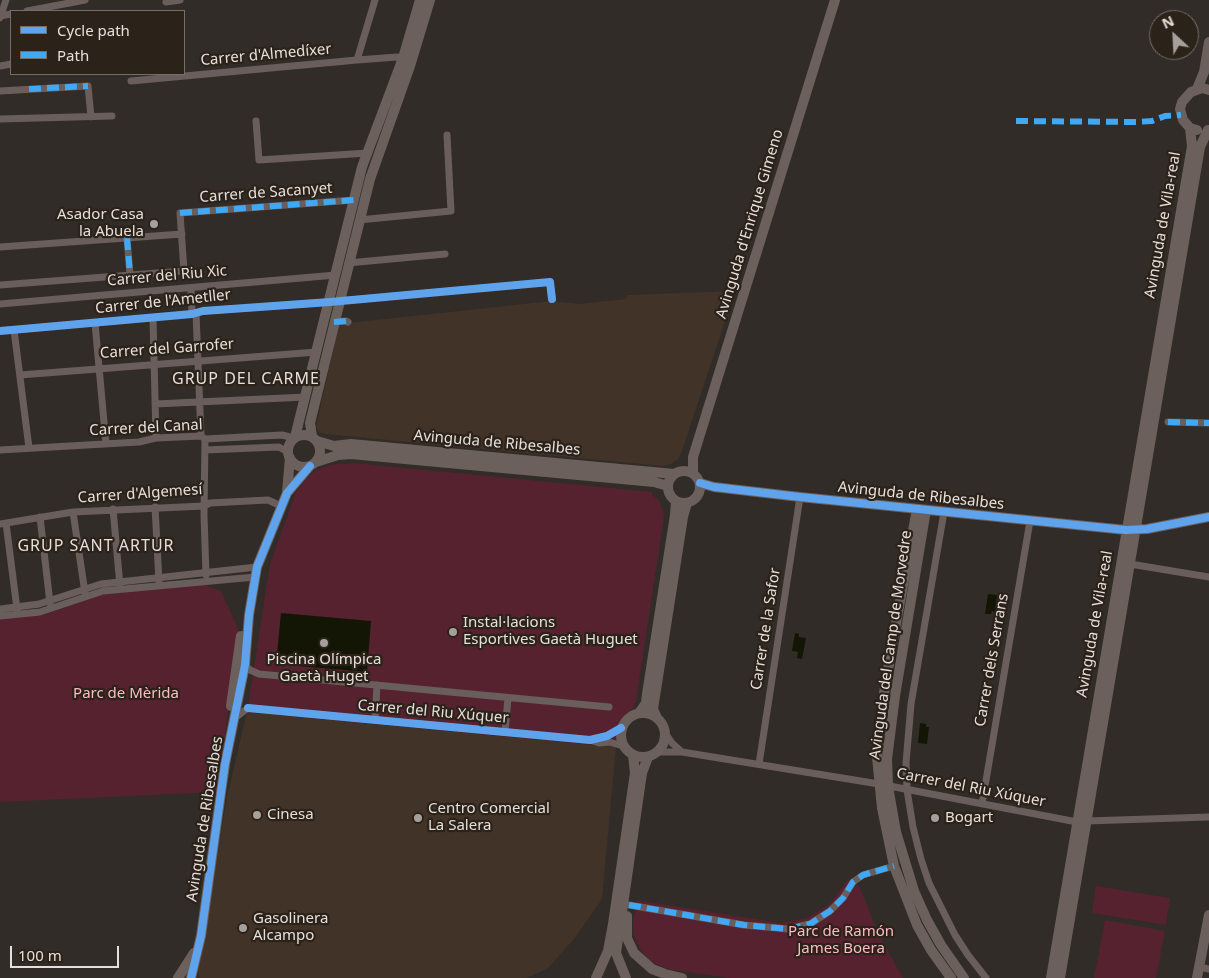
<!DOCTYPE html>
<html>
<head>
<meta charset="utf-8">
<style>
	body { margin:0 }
	#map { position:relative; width:1209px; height:978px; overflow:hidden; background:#312c28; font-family:"Noto Sans",sans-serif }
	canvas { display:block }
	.legend { position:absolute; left:10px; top:10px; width:175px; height:65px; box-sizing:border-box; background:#2b221a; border:1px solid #756e67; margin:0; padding:6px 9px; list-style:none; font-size:15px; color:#e5dfda }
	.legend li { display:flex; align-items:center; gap:10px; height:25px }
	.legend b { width:25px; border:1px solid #756e67 }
	.north { position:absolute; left:1149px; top:10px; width:50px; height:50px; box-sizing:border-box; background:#2b221a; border:1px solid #756e67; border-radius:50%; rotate:335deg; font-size:14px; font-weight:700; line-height:20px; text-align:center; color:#e5dfda }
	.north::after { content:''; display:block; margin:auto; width:18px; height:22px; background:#a6a09c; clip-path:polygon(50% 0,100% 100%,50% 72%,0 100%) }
	.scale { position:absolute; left:10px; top:946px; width:109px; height:22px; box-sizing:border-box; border:2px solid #e5dfda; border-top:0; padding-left:6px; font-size:15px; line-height:18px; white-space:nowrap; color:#e5dfda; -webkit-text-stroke:4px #2b221a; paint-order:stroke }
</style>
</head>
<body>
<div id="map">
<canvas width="1209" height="978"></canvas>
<ul class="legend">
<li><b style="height:6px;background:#60a3ed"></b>Cycle path</li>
<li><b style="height:6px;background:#3fa9f5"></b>Path</li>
</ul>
<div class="north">N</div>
<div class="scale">100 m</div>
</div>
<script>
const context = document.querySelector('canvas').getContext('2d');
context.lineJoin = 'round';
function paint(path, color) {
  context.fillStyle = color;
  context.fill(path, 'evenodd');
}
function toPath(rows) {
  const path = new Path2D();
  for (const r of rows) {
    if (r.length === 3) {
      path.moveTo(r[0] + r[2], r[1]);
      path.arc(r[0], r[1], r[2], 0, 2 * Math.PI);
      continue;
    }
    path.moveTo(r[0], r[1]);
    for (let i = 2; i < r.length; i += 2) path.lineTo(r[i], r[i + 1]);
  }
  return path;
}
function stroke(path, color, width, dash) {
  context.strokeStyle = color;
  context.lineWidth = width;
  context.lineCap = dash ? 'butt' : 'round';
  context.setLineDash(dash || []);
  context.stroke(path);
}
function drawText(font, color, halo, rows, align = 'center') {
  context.font = font + ' "Noto Sans",sans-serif';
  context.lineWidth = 4.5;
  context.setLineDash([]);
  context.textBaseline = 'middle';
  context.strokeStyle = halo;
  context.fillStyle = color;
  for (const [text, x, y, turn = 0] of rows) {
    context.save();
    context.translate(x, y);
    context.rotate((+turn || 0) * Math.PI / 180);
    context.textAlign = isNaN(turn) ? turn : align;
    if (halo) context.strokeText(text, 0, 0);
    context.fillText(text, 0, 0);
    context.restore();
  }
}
paint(toPath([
	[735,291,681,454,678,459,671,464,663,466,325,434,319,432,316,427,339,324,552,301,579,304,626,299,627,295],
	[247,712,616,747,602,899,574,939,548,968,527,978,200,978,198,971,227,797]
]), '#413328');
paint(toPath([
	[353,463,652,492,652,495,659,500,664,516,636,701,616,747,247,712,270,564,296,492,305,480,316,470,330,465],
	[202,584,221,591,239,631,217,792,0,802,0,617,44,615,107,593],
	[848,879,859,886,879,935,903,978,730,978,668,969,652,962,641,951,634,936,633,923,637,900,780,923,807,918,830,904],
	[1096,886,1170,898,1166,925,1092,913],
	[1105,920,1165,931,1156,978,1094,978]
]), '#57222f');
paint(toPath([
	[988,594,997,595,995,612,992,611,991,614,985,614],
	[281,613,371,621,367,672,276,664],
	[795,633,799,634,799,637,806,638,802,659,797,658,798,652,792,651],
	[920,723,926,724,926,727,929,727,927,744,918,743]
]), '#141605');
stroke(toPath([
	[166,2,180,0],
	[27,11,85,0],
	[0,16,11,14],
	[0,18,6,0],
	[357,60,375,0],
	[0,66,11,64],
	[131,81,357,60,397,57,403,58],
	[0,91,88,86,91,117],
	[0,119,112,116],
	[256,121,259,160,368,153],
	[359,220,451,211,447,135],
	[127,238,130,275],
	[0,247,182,234],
	[348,263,445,254],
	[0,285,184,271,180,213,354,200],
	[191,290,192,314],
	[339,301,550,282,552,299],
	[0,304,336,275],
	[196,313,201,436],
	[153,318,156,438],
	[334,322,346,321,348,322],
	[95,323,106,444],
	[14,330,29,448],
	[0,331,192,314,203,311,330,302],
	[20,375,317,352],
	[155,404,306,397],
	[1168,422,1209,423],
	[205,439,204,515,206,575],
	[0,450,139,442,156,438,201,436,205,439,282,435,294,438],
	[205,450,279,447,288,452],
	[155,507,159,582],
	[113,509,120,586],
	[73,512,85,593],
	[944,512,911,704,906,763,907,790,913,827,921,859,929,883,955,935,968,955,986,978],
	[40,517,50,603],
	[6,523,17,609],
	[0,524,73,512,204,506,210,503,268,500,281,506],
	[1130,564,1209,577],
	[0,609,39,604,101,584,257,567],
	[0,616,40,612,103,591,255,577],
	[245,665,250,670,259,674,609,707],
	[235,718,248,708,590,740,599,743,609,742,623,746],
	[375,720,377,685],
	[505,732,508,698],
	[665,733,672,743,682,752],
	[590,740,607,736,621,728],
	[656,752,682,752,879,784,1077,822],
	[759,764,800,497],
	[982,804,1030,521],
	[1086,821,1209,817],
	[629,905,744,925,788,929,810,924,830,911,843,898,853,882,863,875,894,866],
	[1199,967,1209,969]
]), '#695e5b', 7);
stroke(toPath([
	[1197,89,1204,72,1209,42],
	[1197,130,1190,128,1183,120,1180,109,1182,102,1191,92,1202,88,1209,90],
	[304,451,16],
	[312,436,310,423,370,179,410,66,430,0],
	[295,437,362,167,403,58,420,0],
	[317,441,334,446,351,444,674,474],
	[316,462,338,455,351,454,654,482,668,486],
	[684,487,16],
	[693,473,693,457,835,0],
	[700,483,714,487,800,497,1126,530,1147,529,1209,517],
	[287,492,290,458],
	[917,509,894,634,884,693,877,757,882,808,894,866,917,925,931,950,951,978],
	[926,510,895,696,887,759,888,786,896,832,914,891,927,920,941,945,964,978],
	[231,706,241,636],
	[643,735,22],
	[639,713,646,703,647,694,675,515,676,501],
	[657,718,653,709,683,517,687,503],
	[627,916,627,938,634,953,652,969,665,974,682,978],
	[178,978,194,953],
	[191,978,201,936,225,764,245,665,249,615,257,567,287,493,310,466],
	[596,978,608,951,613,924,635,773,633,755],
	[626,978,616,953,642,773,648,757],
	[1051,978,1192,146,1190,128],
	[1060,978,1200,147,1208,130],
	[1197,978,1209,915]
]), '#6c605c', 10);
stroke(toPath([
	[29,89,88,86],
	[1016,121,1136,122,1152,121,1165,116,1181,115],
	[180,213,354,200],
	[127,238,130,275],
	[334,322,346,321,348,322],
	[1168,422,1209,423],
	[629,905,744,925,788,929,810,924,830,911,843,898,853,882,863,875,894,866]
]), '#3fa9f5', 6, [12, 6]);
stroke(toPath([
	[0,331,192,314,203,311,330,302,550,282,552,299],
	[700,483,714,487,800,497,1126,530,1147,529,1209,517],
	[248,708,590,740,607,736,621,728],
	[191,978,201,936,225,764,245,665,249,615,257,567,287,493,310,466]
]), '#60a3ed', 8);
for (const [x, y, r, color] of [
	[154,224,5,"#a6a09c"],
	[453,632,5,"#a6a09c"],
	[324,643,5,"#a6a09c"],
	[257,815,5,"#a6a09c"],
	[418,818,5,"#a6a09c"],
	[935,818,5,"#a6a09c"],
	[243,928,5,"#a6a09c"]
]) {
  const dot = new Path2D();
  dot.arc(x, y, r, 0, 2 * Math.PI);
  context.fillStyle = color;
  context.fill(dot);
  stroke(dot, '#2b221a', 2);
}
drawText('15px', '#e5dfda', '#2b221a', [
	["Carrer d'Almedíxer",266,55,-5],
	["Carrer de Sacanyet",266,193,-4],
	["Avinguda d'Enrique Gimeno",750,224,-73],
	["Avinguda de Vila-real",1163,225,-80],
	["Carrer del Riu Xic",167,276,-5],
	["Carrer de l'Ametller",163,302,-6],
	["Carrer del Garrofer",167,349,-4],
	["Carrer del Canal",146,428,-3],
	["Avinguda de Ribesalbes",497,443,5],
	["Carrer d'Algemesí",140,494,-4],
	["Avinguda de Ribesalbes",921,496,6],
	["Avinguda de Vila-real",1095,624,-80],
	["Carrer de la Safor",766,629,-81],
	["Avinguda del Camp de Morvedre",891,645,-82],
	["Carrer dels Serrans",992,660,-80],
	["Carrer del Riu Xúquer",433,712,5],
	["Carrer del Riu Xúquer",971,788,11],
	["Avinguda de Ribesalbes",205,819,-81]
]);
drawText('15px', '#e5dfda', '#2b221a', [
	["Asador Casa",144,215,"right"],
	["la Abuela",144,232,"right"],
	["Instal·lacions",463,623],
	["Esportives Gaetà Huguet",463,640],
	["Piscina Olímpica",324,660,"center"],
	["Gaetà Huget",324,677,"center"],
	["Centro Comercial",428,809],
	["La Salera",428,826],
	["Cinesa",267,815],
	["Bogart",945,818],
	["Gasolinera",253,919],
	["Alcampo",253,936]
], 'left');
drawText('15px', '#fdbac5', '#2b221a', [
	["Parc de Mèrida",126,694],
	["Parc de Ramón",841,932],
	["James Boera",841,949]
]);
context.letterSpacing = '1px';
drawText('16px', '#e5dfda', '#2b221a', [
	["GRUP DEL CARME",246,379],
	["GRUP SANT ARTUR",96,546]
]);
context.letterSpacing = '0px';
</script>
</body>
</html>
